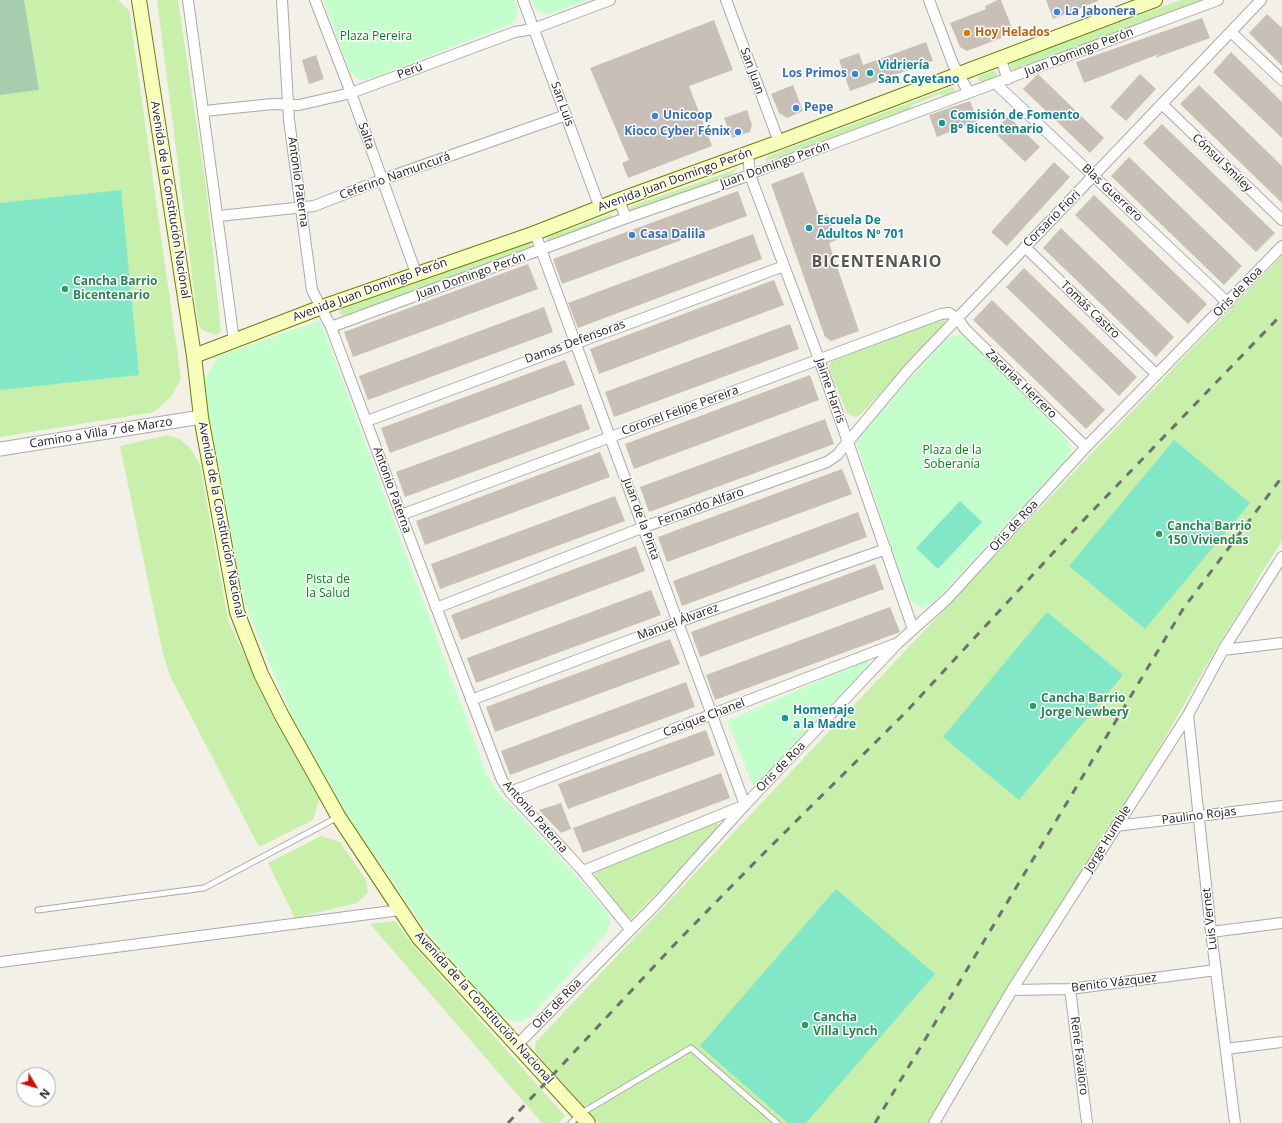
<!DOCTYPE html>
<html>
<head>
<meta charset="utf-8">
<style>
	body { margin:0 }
	#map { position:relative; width:1282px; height:1123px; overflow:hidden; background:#f3f0e8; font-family:"Open Sans",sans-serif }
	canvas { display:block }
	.north { position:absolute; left:16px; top:1067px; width:40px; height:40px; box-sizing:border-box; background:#fff; border:1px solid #a7a7a7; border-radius:50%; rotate:128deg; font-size:11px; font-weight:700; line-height:16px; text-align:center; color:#222 }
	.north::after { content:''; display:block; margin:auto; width:14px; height:18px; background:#d40d00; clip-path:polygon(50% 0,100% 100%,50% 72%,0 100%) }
</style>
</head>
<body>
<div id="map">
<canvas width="1282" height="1123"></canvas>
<div class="north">N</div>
</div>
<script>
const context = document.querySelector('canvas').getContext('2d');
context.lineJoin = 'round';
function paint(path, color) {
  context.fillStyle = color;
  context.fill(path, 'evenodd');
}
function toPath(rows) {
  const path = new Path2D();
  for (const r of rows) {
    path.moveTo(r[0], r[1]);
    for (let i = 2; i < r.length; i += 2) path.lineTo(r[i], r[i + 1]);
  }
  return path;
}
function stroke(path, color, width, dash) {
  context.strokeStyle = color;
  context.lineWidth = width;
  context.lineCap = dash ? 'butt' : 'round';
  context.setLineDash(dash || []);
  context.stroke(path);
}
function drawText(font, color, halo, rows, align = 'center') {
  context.font = font + ' "Open Sans",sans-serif';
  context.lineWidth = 3;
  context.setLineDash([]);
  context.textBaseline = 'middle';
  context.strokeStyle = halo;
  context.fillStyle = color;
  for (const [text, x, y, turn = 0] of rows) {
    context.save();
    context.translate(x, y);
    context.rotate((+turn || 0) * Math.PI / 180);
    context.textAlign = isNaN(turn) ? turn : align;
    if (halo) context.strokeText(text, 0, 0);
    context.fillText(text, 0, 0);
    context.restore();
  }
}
paint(toPath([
	[24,0,118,0,129,10,181,378,171,397,154,412,0,437,0,95,39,90],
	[157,0,178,0,207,194,221,332,216,335,202,330,198,323],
	[1181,0,1204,0,1014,70,1010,67,1011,62],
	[993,71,997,73,996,77,981,82,978,80,979,76],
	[952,87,955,89,954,92,943,97,940,94,912,105,910,109,765,162,768,156],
	[737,169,731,175,634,212,630,210,631,206],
	[612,214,614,219,548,242,547,241,547,237],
	[530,243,532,246,532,249,343,316,339,313,341,309],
	[1282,255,1282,541,1257,580,1249,597,1217,647,1153,759,927,1123,599,1123,536,1053,535,1043,1090,455],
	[938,319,945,320,947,324,859,416,854,417,847,413,829,369,829,365,833,361],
	[168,435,181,440,191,449,200,465,228,620,275,721,319,799,313,820,259,847,170,676,163,654,120,446],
	[714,822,719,825,718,831,631,919,625,918,595,880,595,873,601,868],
	[321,836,340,842,366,880,368,893,357,903,295,918,268,863],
	[395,921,412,944,565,1116,558,1123,542,1123,370,924]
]), '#c8f0ab');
paint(toPath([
	[0,0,24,0,39,90,0,95]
]), '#a7cdaf');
paint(toPath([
	[323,0,514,0,518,9,515,21,506,26,370,79,359,80,350,72],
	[532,0,587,0,548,14,542,13,535,8],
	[318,321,321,322,487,775,496,790,575,874,606,911,610,921,607,933,530,1017,522,1021,514,1021,498,1014,450,958,423,926,345,812,291,714,245,605,203,383,218,356],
	[953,335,960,335,967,338,1066,438,1070,444,1071,451,1068,458,934,602,921,609,910,600,906,591,856,442,862,431,944,341],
	[867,660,870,664,754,788,727,721]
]), '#c4fecc');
paint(toPath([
	[121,190,139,375,0,390,0,203],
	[1174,440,1250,503,1145,629,1069,566],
	[960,501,982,522,938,569,916,548],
	[1047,612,1123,675,1019,800,943,737],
	[836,889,935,974,806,1123,788,1123,700,1046]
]), '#81e7c6');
paint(toPath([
	[998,0,1001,0,1014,33,967,51,960,47,950,23,986,9,985,6],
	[1046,0,1097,0,1098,1,1053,19],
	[1267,14,1282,28,1282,66,1249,33],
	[1202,18,1210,38,1155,58,1159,54,1084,83,1076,62],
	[714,20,733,70,689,86,712,146,628,178,622,163,629,160,590,68],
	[926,42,933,61,850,91,839,60,859,53,863,65],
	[1231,52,1282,102,1282,138,1213,72],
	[316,55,324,79,309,84,302,60],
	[1038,74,1104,138,1090,153,1023,89],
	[1140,74,1156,89,1126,121,1110,107],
	[793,85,803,111,787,118,779,113,771,94],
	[1199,85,1282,166,1282,203,1180,104],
	[970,101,978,121,937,137,929,115],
	[747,110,752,125,750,132,732,138,724,118],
	[1008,116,1040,147,1025,162,994,132],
	[1162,124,1275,233,1256,252,1143,143],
	[1129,157,1242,266,1224,285,1111,176],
	[1054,162,1070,177,1007,246,991,232],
	[803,172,819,216,827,214,837,240,829,243,859,331,831,341,825,337,771,184],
	[738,191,747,216,562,284,553,259],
	[1094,195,1207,304,1188,324,1075,215],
	[1061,228,1174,337,1156,357,1043,248],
	[753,234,762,259,578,328,568,303],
	[528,264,538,289,353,357,344,332],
	[1024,268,1137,377,1119,396,1006,287],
	[774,280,784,305,599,374,590,349],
	[992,300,1105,410,1086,429,973,320],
	[544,307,553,332,368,400,359,376],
	[790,324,799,349,614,417,605,392],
	[565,360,575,385,390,453,381,428],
	[810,375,819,400,634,469,625,444],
	[581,404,590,429,405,497,396,472],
	[825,419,834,444,649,512,640,487],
	[600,452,610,477,425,545,416,521],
	[842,469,852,494,667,562,658,537],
	[615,496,625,521,440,589,431,564],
	[858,512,867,537,682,606,673,581],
	[636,546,645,571,461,640,451,615],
	[875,564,884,589,700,657,691,632],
	[651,590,661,615,476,683,467,658],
	[890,607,900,632,715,700,706,675],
	[670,639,680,664,495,732,486,707],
	[686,682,695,707,510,775,501,751],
	[706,730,715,755,568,809,558,784],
	[721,773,730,798,583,853,573,828],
	[561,803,571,829,561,833,539,810]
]), '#c8c0b7');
const service = toPath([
	[38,910,204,888,338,817],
	[571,1123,580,1114,691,1048,777,1123]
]);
const pedestrian = toPath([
	[750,175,783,162]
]);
const minor = toPath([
	[188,0,234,341],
	[282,0,289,120,312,290,331,327,401,515,502,780,510,792,583,871,630,929],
	[315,0,351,93,416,273],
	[523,0,600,208],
	[726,0,779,142],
	[929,0,953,64,969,93],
	[1232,33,1282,80],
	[1000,58,1008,79],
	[995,83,1228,303],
	[1163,105,1282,220],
	[204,111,273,104,299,105,351,93,515,32,533,29,610,0],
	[748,153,750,175,819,359,913,629],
	[783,162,1218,0],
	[619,200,626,218],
	[219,216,314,206,381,180,566,115],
	[535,233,745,805,583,871],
	[1025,247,1156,374],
	[331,327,626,218,750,175],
	[367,421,784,266],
	[401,515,941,314,949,313,958,319,965,329,1086,447],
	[436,608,644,527,827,462,837,455,909,369,1261,0],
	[1223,650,1282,643],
	[471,700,678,622,886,549],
	[1188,715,1211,932,1235,1123],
	[510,792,895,644],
	[1116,826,1282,806],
	[1211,932,1282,923],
	[0,962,400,910],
	[1070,989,1087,1123],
	[1012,990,1070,989,1216,970],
	[517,1045,657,903,745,805,898,643,948,598,1086,447,1282,246],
	[1226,1049,1282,1042],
	[934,1123,1012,990,1188,715,1223,650,1282,557]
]);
const tertiary = toPath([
	[0,449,201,417]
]);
const secondary = toPath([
	[139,0,194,356,201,417,237,612,261,674,282,716,338,816,419,938,588,1123],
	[194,356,322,307,535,233,619,200,779,142,1155,0]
]);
stroke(service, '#a9a9a9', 7);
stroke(pedestrian, '#a9a9a9', 10);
stroke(minor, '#a9a9a9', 12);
stroke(tertiary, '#a9a9a9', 15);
stroke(secondary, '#6b8200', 16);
stroke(service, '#fff', 5);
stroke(pedestrian, '#fff', 8);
stroke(minor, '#fff', 10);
stroke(tertiary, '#fff', 13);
stroke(secondary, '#f7ffba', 14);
stroke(toPath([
	[508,1123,674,945,764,853,905,713,1078,526,1282,314],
	[875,1123,1183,609,1282,477]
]), '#707070', 3, [8, 8]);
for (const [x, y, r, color] of [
	[1057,12,4,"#3f7fe0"],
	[967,33,4,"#e8710a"],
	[870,73,4,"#0f9aa8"],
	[855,74,4,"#3f7fe0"],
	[796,108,4,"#3f7fe0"],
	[655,116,4,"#3f7fe0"],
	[942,123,4,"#0f9aa8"],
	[738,132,4,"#3f7fe0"],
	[809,228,4,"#0f9aa8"],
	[632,235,4,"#3f7fe0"],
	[65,289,4,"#2e9e5b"],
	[1159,534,4,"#2e9e5b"],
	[1033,706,4,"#2e9e5b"],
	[785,718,4,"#0f9aa8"],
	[805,1025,4,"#2e9e5b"]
]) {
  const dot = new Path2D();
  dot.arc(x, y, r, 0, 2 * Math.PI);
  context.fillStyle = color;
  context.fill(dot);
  stroke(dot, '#fff', 1.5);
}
drawText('bold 12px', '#366cbe', '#fff', [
	["La Jabonera",1065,12],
	["Los Primos",847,74,"right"],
	["Pepe",804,108],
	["Unicoop",663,116],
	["Kioco Cyber Fénix",730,132,"right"],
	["Casa Dalila",640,235]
], 'left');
drawText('bold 12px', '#c56008', '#fff', [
	["Hoy Helados",975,33]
], 'left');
drawText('12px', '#048717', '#fff', [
	["Plaza Pereira",376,37],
	["Plaza de la",952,451],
	["Soberanía",952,465],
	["Pista de",328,580],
	["la Salud",328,594]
]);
drawText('12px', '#222', '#fff', [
	["Juan Domingo Perón",1079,52,-21],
	["Perú",410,71,-21],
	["San Juan",752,71,70],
	["San Luis",562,104,70],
	["Salta",366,136,71],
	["Cónsul Smiley",1222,163,44],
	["Juan Domingo Perón",775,165,-20],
	["Ceferino Namuncurá",395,176,-20],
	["Avenida Juan Domingo Perón",675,180,-20],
	["Antonio Paterna",298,182,82],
	["Blas Guerrero",1112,193,43],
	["Avenida de la Constitución Nacional",170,200,81],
	["Corsario Fiori",1052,219,-45],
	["Juan Domingo Perón",471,276,-20],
	["Avenida Juan Domingo Perón",370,290,-20],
	["Oris de Roa",1238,292,-46],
	["Tomás Castro",1090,310,44],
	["Damas Defensoras",575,342,-20],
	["Zacarias Herrero",1021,384,44],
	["Jaime Harris",830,391,71],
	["Coronel Felipe Pereira",680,411,-20],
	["Camino a Villa 7 de Marzo",101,433,-9],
	["Antonio Paterna",392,490,70],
	["Fernando Alfaro",701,507,-20],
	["Juan de la Pinta",641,519,70],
	["Avenida de la Constitución Nacional",221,520,79],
	["Oris de Roa",1014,526,-47],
	["Manuel Álvarez",678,622,-20],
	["Cacique Chanel",704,718,-21],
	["Oris de Roa",781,767,-46],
	["Paulino Rojas",1199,816,-7],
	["Antonio Paterna",535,817,49],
	["Jorge Humble",1108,839,-58],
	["Luis Vernet",1210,919,-96],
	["Benito Vázquez",1114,983,-7],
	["Oris de Roa",557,1004,-46],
	["Avenida de la Constitución Nacional",484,1008,48],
	["René Favaloro",1079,1056,83]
]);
drawText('bold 12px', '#0d838f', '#fff', [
	["Vidriería",878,66],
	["San Cayetano",878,80],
	["Comisión de Fomento",950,116],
	["B° Bicentenario",950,130],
	["Escuela De",817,221],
	["Adultos Nº 701",817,235],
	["Homenaje",793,711],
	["a la Madre",793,725]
], 'left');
drawText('bold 12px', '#27864d', '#fff', [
	["Cancha Barrio",73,282],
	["Bicentenario",73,296],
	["Cancha Barrio",1167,527],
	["150 Viviendas",1167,541],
	["Cancha Barrio",1041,699],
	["Jorge Newbery",1041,713],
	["Cancha",813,1018],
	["Villa Lynch",813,1032]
], 'left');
context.letterSpacing = '1px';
drawText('bold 16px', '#555', '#fff', [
	["BICENTENARIO",877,262]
]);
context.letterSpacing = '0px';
</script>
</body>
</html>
